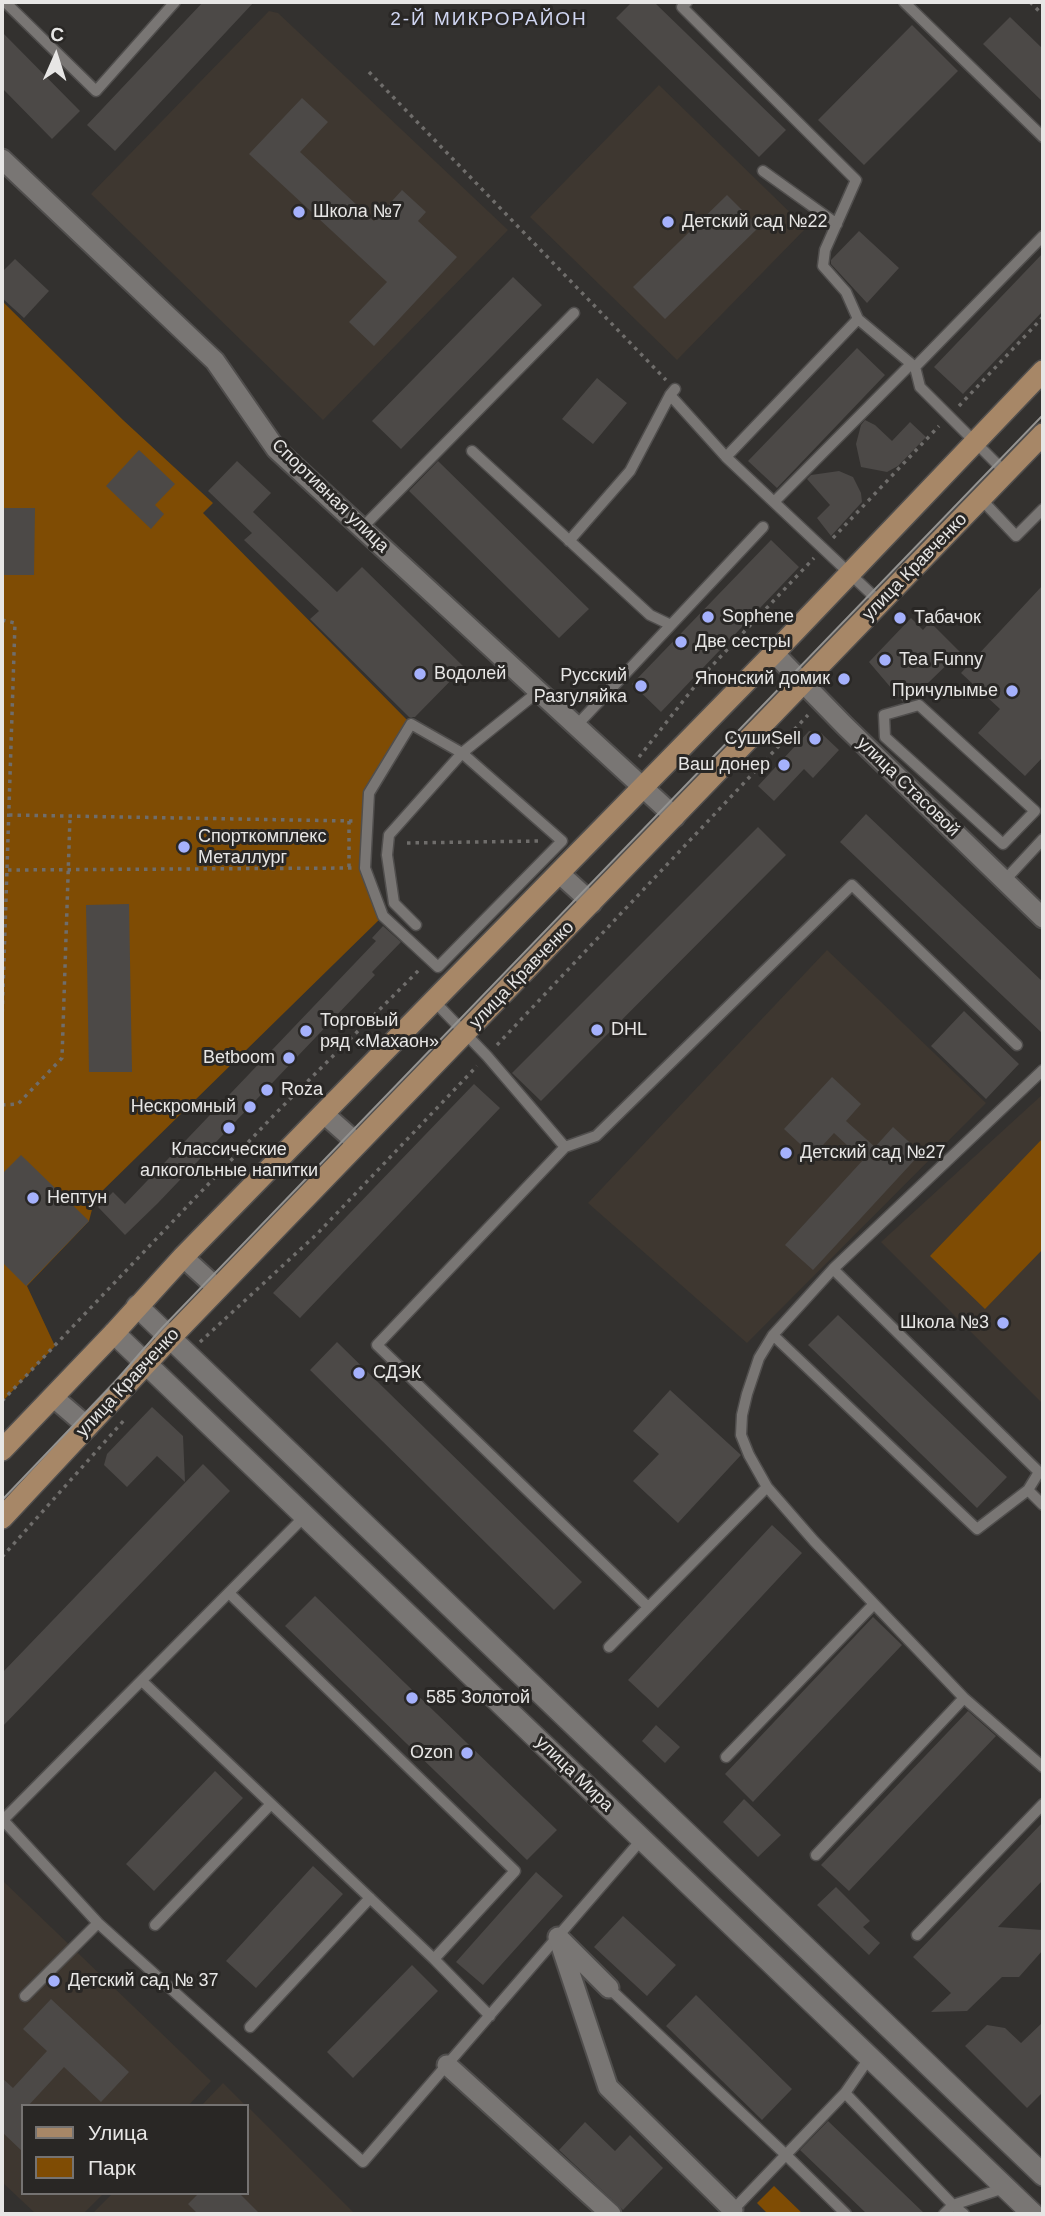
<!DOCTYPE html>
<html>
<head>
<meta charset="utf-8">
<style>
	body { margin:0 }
	#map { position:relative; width:1045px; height:2216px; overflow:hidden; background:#33312f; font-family:Arial,sans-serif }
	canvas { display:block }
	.frame { position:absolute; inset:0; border:4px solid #e7e6e5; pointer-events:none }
	.legend { position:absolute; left:21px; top:2104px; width:228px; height:91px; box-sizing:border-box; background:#292725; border:2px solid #757372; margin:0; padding:9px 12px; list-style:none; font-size:21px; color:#e7e6e5 }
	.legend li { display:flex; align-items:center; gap:14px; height:35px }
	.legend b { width:35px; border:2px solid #757372 }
	.north { position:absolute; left:21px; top:21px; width:70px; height:70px; -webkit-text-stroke:5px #292725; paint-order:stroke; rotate:3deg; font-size:19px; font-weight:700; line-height:28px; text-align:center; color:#e7e6e5 }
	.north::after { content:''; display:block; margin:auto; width:24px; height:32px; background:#e7e6e5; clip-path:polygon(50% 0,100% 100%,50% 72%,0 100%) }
</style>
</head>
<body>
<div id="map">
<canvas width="1045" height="2216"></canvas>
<div class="frame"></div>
<ul class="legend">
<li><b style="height:9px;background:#a78767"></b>Улица</li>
<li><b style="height:19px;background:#7f4c04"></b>Парк</li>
</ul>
<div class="north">С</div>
</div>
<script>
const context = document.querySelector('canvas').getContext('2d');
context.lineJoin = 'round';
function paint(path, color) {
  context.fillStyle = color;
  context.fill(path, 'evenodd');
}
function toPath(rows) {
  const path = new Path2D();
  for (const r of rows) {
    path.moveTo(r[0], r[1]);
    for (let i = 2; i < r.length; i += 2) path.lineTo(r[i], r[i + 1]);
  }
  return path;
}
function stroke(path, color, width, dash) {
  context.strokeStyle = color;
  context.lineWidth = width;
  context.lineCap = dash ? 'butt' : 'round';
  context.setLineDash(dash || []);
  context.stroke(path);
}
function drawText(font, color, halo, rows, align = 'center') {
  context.font = font + ' Arial,sans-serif';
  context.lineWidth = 6;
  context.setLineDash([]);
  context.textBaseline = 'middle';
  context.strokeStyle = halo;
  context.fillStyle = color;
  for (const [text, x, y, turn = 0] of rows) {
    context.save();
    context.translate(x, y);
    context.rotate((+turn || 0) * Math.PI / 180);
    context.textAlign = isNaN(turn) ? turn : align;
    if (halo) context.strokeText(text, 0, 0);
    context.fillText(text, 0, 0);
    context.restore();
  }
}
paint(toPath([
	[269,11,278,13,508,230,323,420,91,194],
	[659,85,806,228,677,360,530,217],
	[827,950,986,1103,747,1343,588,1203],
	[1043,1094,1043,1404,881,1242],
	[2,1880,211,2081,188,2106,23,2106,23,2193,104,2193,83,2214,36,2214,2,2182],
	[223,2083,246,2106,201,2106],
	[247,2106,355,2214,92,2214,113,2193,247,2193]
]), '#3e3730');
paint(toPath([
	[2,301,123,420,213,503,203,513,411,724,369,793,365,868,383,916,95,1198,89,1221,27,1286,55,1346,2,1402],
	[1043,1138,1043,1249,985,1309,930,1256],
	[774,2186,803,2214,768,2214,757,2203]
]), '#7f4c04');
paint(toPath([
	[203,2,254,2,115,151,87,125],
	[632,2,654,2,786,130,759,157,616,18],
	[1010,17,1043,49,1043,102,983,44],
	[912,25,958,71,864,165,818,120],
	[2,32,80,111,52,139,2,88],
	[302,98,328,122,300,152,374,221,402,190,426,212,418,221,457,257,374,346,349,322,387,282,249,154],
	[727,195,759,227,665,319,633,287],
	[859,231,899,268,867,303,831,264,831,260],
	[1043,253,1043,311,963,394,934,367],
	[15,259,49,291,24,318,2,298,2,272],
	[513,277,542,305,401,449,372,421],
	[857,348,885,375,777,488,748,461],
	[597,378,627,403,593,444,562,419],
	[865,420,875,425,892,441,910,422,926,437,898,466,887,472,861,467,856,444,861,425],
	[139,450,175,484,155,505,164,514,151,529,106,486],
	[237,461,271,493,253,512,337,592,362,567,464,667,415,717,409,717,310,619,319,611,244,540,252,533,208,491],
	[438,461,589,609,559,638,409,491],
	[839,471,853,477,861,493,862,502,831,536,817,518,830,505,807,479,811,475],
	[2,508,35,508,34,575,2,575],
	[771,540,799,567,661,712,632,684],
	[1043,585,1043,757,1025,776,978,733,1000,709,961,673],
	[911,618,923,630,930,622,960,652,927,684,903,702,869,662],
	[809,731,821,733,839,750,813,778,804,769,774,801,758,786],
	[866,814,1043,982,1043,1034,840,842],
	[758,827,786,855,541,1101,512,1073],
	[129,904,132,1072,89,1072,86,905],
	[383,926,401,942,372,972,375,975,158,1203,125,1235,98,1207,113,1192,125,1204,376,941,372,938],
	[964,1011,1019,1064,986,1099,931,1046],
	[832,1077,861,1104,846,1121,875,1147,893,1127,921,1153,813,1270,785,1245,863,1160,834,1133,813,1156,784,1129],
	[474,1084,500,1108,300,1318,273,1293],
	[21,1155,89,1221,26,1286,2,1262,2,1174],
	[838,1315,1007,1477,977,1508,808,1345],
	[337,1342,582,1582,554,1610,310,1370],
	[670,1390,741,1455,678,1523,633,1481,659,1454,633,1431],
	[152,1407,183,1436,185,1482,157,1456,127,1487,104,1465,107,1454],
	[203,1464,230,1491,2,1727,2,1673],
	[772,1525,802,1553,658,1708,628,1680],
	[315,1596,557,1830,527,1860,285,1626],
	[873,1617,902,1645,753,1802,725,1774],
	[968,1711,996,1736,849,1891,821,1865],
	[656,1725,680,1747,665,1763,642,1741],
	[215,1771,243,1798,154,1891,126,1864],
	[744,1799,781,1835,758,1857,723,1822],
	[1043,1822,1043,1880,998,1927,1043,1930,1043,1950,1019,1977,1002,1977,967,2011,931,2012,951,1993,913,1957],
	[313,1866,343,1894,256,1988,226,1961],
	[536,1872,563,1896,483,1985,456,1962],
	[836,1887,870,1921,863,1927,880,1943,869,1955,817,1905],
	[623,1916,676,1965,647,1996,594,1947],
	[412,1965,438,1991,353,2078,327,2052],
	[696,1995,792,2089,762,2120,666,2026],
	[51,1999,129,2072,101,2102,64,2067,28,2106,23,2106,23,2152,2,2132,2,2078,13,2088,47,2051,23,2029],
	[1043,2022,1043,2092,1027,2108,965,2046,987,2025,1005,2028,1021,2043],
	[828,2121,925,2214,867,2214,800,2150],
	[585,2122,615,2151,630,2135,663,2168,623,2210,559,2150],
	[199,2193,239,2193,260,2214,198,2214,188,2204]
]), '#4c4947');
const lane = toPath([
	[5,2,96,91,175,2],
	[687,2,682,7,856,180,825,250,823,266,846,292,858,319],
	[904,2,1043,137],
	[763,171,837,224],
	[915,367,920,387,1006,473],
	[670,395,726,457],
	[472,451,650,615,671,625],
	[981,499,1016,536,1043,509],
	[774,502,911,364],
	[362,528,574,313],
	[569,541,630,471,670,395,675,389],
	[881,603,726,457,858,319,915,367,1043,236],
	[919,705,1035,811,1003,844,885,737,884,715,919,705],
	[411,724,462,753,562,841,438,967,383,916,365,868,369,793,411,724],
	[577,725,763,527],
	[1005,880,1043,839],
	[416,925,394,903,387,855,389,835,462,753,539,691],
	[434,1001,487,1056,565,1147,596,1136,852,885,1017,1045],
	[1043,1070,833,1269,773,1335,759,1358,747,1394,742,1415,741,1435,749,1455,767,1487,814,1541,964,1698,1043,1767],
	[565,1147,377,1345,647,1606],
	[833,1269,1039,1472,1028,1490],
	[773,1335,977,1529,1028,1490,1043,1505],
	[229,1593,515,1871,434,1959,490,2016],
	[609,1647,767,1487],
	[142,1681,434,1959],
	[726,1757,874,1604],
	[2,1819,98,1923,363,2162,642,1839],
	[2,1821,305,1516],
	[816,1855,964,1698],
	[155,1925,271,1804],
	[917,1935,1043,1804],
	[609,1988,785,2154,846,2214],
	[25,1996,98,1923],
	[250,2027,370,1898],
	[845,2093,953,2205,944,2214],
	[733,2210,845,2093,870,2057],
	[964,2214,953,2205,1004,2188]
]);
const street = toPath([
	[2,159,215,361,276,449,675,817],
	[774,653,845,726,1043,918],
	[559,873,592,903],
	[323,1113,358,1144],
	[183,1257,218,1289],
	[53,1397,88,1427],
	[609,1988,558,1937,608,2087,733,2210],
	[447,2065,611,2214]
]);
const secondary = toPath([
	[137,1306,1043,2175],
	[114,1333,1033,2214]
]);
const primary = toPath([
	[2,1450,114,1333,183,1257,774,653,1043,371],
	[2,1518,171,1337,1043,434]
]);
stroke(lane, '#504e4d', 13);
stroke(street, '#504e4d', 23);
stroke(secondary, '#504e4d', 24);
stroke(primary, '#504e4d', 24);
stroke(toPath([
	[1030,2,1043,15],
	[369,72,666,380],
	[959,406,1043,317],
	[833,538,939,426],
	[2,620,15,623,2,1022],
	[706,672,723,678],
	[639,757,706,672,814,558],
	[9,815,353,821],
	[407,843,542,841],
	[349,867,349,820],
	[8,870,353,868],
	[497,1045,808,715],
	[2,1105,18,1104,62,1058,70,817],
	[2,1298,2,1300],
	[200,1342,317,1234,477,1066],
	[2,1401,276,1113,419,970],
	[2,1557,126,1418]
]), '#6f6d6b', 3.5, [3.5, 5]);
stroke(lane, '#797674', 10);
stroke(street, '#797674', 19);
stroke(secondary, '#797674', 21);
stroke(primary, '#a78767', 21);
stroke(toPath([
	[2,1500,115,1382,162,1328,1043,415]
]), '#949391', 2);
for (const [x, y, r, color] of [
	[299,212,7,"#a5b1fc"],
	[668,222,7,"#a5b1fc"],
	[708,617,7,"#a5b1fc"],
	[900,618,7,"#a5b1fc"],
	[681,642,7,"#a5b1fc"],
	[885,660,7,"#a5b1fc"],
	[420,674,7,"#a5b1fc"],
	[844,679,7,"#a5b1fc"],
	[641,686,7,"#a5b1fc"],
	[1012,691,7,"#a5b1fc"],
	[815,739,7,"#a5b1fc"],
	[784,765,7,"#a5b1fc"],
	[184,847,7,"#a5b1fc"],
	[597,1030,7,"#a5b1fc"],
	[306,1031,7,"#a5b1fc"],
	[289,1058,7,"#a5b1fc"],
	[267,1090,7,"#a5b1fc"],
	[250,1107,7,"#a5b1fc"],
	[229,1128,7,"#a5b1fc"],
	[786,1153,7,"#a5b1fc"],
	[33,1198,7,"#a5b1fc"],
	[1003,1323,7,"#a5b1fc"],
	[359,1373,7,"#a5b1fc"],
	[412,1698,7,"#a5b1fc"],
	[467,1753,7,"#a5b1fc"],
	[54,1981,7,"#a5b1fc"]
]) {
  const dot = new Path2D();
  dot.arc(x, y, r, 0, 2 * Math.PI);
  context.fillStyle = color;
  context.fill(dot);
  stroke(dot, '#292725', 2.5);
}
drawText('18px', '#e7e6e5', '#292725', [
	["Школа №7",313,212],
	["Детский сад №22",682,222],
	["Sophene",722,617],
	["Табачок",914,618],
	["Две сестры",695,642],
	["Tea Funny",899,660],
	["Водолей",434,674],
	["Русский",627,676,"right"],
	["Разгуляйка",627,697,"right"],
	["Японский домик",830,679,"right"],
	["Причулымье",998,691,"right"],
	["СушиSell",801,739,"right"],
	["Ваш донер",770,765,"right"],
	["Спорткомплекс",198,837],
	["Металлург",198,858],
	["Торговый",320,1021],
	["ряд «Махаон»",320,1042],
	["DHL",611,1030],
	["Betboom",275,1058,"right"],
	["Roza",281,1090],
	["Нескромный",236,1107,"right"],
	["Классические",229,1150,"center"],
	["алкогольные напитки",229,1171,"center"],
	["Детский сад №27",800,1153],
	["Нептун",47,1198],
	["Школа №3",989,1323,"right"],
	["СДЭК",373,1373],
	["585 Золотой",426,1698],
	["Ozon",453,1753,"right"],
	["Детский сад № 37",68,1981]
], 'left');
drawText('18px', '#e7e6e5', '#292725', [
	["Спортивная улица",330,496,44],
	["улица Кравченко",915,567,-46],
	["улица Стасовой",908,787,44],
	["улица Кравченко",522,975,-46],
	["улица Кравченко",128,1383,-47],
	["улица Мира",574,1774,44]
]);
context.letterSpacing = '2px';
drawText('19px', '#d0d6f2', '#292725', [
	["2-Й МИКРОРАЙОН",489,20]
]);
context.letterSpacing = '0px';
</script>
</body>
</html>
